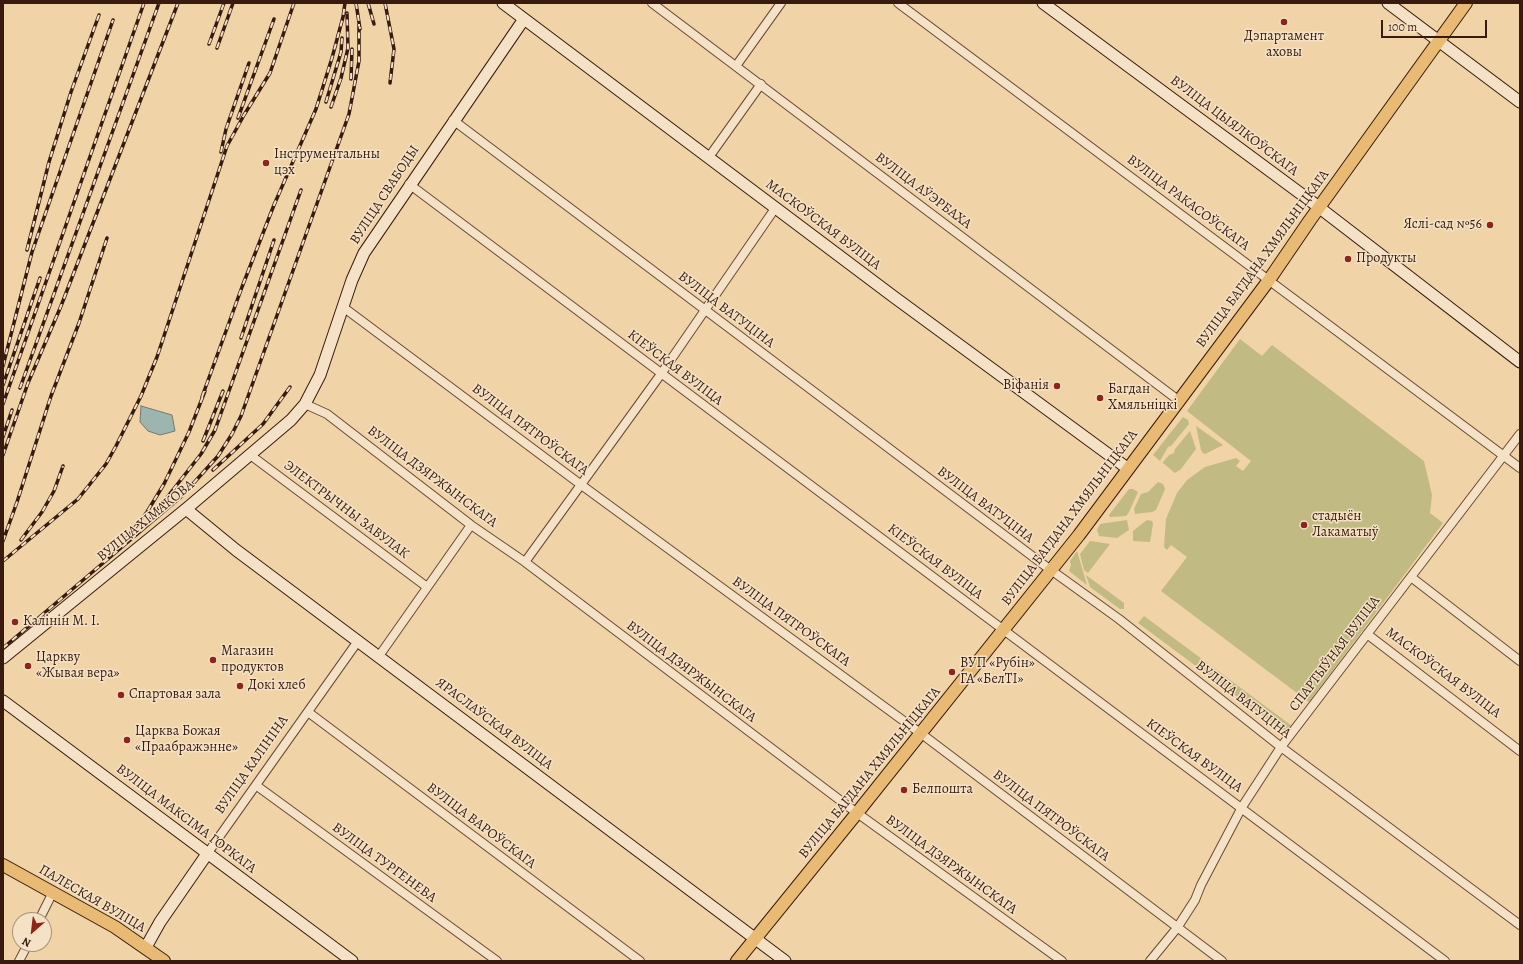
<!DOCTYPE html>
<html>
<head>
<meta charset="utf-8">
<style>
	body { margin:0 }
	#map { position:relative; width:1523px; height:964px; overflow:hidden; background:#f0d3a7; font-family:Alegreya,serif }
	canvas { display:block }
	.frame { position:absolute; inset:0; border:4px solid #381b0e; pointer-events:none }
	.north { position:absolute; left:12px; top:912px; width:40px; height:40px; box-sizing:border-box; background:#f5e2c6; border:1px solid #a9927c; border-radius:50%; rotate:208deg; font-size:11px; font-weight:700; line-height:16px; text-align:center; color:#381b0e }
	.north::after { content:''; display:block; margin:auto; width:14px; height:18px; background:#8f2418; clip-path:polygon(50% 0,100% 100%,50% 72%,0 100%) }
	.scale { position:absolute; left:1381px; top:20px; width:106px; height:18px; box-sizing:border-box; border:2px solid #381b0e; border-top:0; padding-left:5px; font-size:12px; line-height:14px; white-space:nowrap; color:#381b0e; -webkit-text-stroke:3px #f5e2c6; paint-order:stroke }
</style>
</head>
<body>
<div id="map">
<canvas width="1523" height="964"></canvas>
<div class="frame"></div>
<div class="north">N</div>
<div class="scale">100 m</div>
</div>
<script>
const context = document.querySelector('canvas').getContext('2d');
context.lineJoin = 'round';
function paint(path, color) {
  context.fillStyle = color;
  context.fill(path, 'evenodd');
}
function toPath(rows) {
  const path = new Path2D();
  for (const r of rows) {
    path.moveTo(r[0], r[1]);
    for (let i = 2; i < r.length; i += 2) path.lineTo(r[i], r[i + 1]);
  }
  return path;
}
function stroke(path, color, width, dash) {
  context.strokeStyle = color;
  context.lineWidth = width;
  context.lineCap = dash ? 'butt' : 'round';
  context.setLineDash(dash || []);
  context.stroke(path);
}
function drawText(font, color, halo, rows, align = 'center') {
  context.font = font + ' Alegreya,serif';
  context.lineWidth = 3;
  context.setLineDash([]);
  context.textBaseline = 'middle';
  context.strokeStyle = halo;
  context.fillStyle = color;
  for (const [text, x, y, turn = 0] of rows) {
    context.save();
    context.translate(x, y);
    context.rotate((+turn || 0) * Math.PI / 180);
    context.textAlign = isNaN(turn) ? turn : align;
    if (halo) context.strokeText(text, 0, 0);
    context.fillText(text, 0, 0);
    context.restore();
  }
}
paint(toPath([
	[1240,339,1262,356,1272,345,1424,461,1432,495,1430,513,1443,523,1309,702,1161,591,1187,557,1171,545,1167,550,1164,547,1166,519,1177,493,1187,480,1205,467,1236,458,1240,461,1236,466,1243,471,1251,461,1187,411],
	[1183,417,1188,420,1189,424,1171,446,1168,447,1160,461,1153,455],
	[1196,426,1223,445,1205,454,1203,453,1201,450],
	[1190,431,1196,449,1181,469,1175,473,1163,463,1163,462,1169,455,1174,453,1175,449],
	[1158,482,1163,484,1165,489,1156,510,1152,512,1135,514,1134,509,1141,494,1148,492],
	[1129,489,1133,489,1138,492,1129,512,1126,516,1110,517,1109,515],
	[1127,520,1129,530,1117,538,1099,536,1097,530,1100,524],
	[1147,520,1152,521,1153,524,1150,542,1133,541,1133,531],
	[1090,541,1110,544,1088,573,1084,570,1080,554],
	[1077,551,1087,585,1069,571,1071,565,1070,561],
	[1086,575,1124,603,1124,609,1120,609,1090,587],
	[1144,616,1292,726,1286,733,1138,623]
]), '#c1ba82');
const water = toPath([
	[141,406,172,415,175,431,160,435,148,431,140,422,141,406]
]);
paint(water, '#9cb6af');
stroke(water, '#74786f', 1);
const street = toPath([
	[652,3,1178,400],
	[898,3,1520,468],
	[736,66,781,3],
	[453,120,1044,565,1119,619,1281,747,1520,925],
	[709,157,761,84],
	[409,184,1445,961],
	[343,307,580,484,927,738,1222,961],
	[305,404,327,414,471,525,525,562,853,810,1062,961],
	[249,454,427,587],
	[525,562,661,374,776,207],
	[1411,577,1520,661],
	[1367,634,1520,751],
	[379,656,471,525],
	[308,712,640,961],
	[257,786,497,961],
	[207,854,358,641],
	[39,920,52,894],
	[19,961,28,944],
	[1150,961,1177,928,1195,900,1201,885,1242,807,1281,747,1520,434]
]);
const secondary = toPath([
	[503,3,894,297,1127,468],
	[1043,3,1312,202,1520,362],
	[1388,3,1520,102],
	[186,509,236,550,785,961],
	[3,658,186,509,291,420,305,404,320,375,352,280,364,253,524,19],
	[3,701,352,961],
	[146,947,160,922,207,854]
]);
const primary = toPath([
	[3,865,115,927,164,961],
	[737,961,857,813,1079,535,1269,280,1310,220,1466,3]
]);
stroke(street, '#664934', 10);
stroke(secondary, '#381b0e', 13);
stroke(primary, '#381b0e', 14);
stroke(street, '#f5e2c6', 8);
stroke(secondary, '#f5e2c6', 11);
stroke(primary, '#e8ba74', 12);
const rail = toPath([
	[356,3,360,29],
	[368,3,374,24],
	[385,3,394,49,390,83],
	[209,44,224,3],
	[217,48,233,3],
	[351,79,352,49],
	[326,102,341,52,342,38],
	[331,107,341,78,348,48,347,13],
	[238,118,274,19],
	[221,152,226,129,249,63],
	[27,250,49,162,71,92,99,15],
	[241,338,274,240],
	[3,366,32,252,113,20],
	[3,385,40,278],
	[20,388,159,3],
	[202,397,242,287,274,205,316,109,332,58,343,17,345,3],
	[3,404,144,3],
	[3,437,12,410],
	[203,441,223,391],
	[3,455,28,383,61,306,178,3],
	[213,470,263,424,290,387],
	[151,518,201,454,215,430,301,190],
	[126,539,147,512,164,484,189,432,205,391],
	[21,540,42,512,54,491,63,466],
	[3,541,17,502,51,396,79,323,107,238],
	[3,561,78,499,106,464,116,446,141,396,157,357,227,146,244,115,270,73,294,3],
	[3,648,182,496,218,456,232,434,241,416,349,114,359,61,359,24]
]);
stroke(rail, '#381b0e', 3.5);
stroke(rail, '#f5e2c6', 2, [6]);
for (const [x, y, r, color] of [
	[1284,22,4,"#8f2418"],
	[266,163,4,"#8f2418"],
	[1490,225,4,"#8f2418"],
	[1348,259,4,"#8f2418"],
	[1057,386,4,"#8f2418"],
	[1100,398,4,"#8f2418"],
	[1304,525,4,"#8f2418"],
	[15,622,4,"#8f2418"],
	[213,660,4,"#8f2418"],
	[28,666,4,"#8f2418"],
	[952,672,4,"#8f2418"],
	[240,686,4,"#8f2418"],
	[121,695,4,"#8f2418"],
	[127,740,4,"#8f2418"],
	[904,790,4,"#8f2418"]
]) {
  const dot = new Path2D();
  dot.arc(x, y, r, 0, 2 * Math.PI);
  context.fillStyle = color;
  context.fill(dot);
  stroke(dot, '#f5e2c6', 1.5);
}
drawText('14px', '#381b0e', '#f5e2c6', [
	["Дэпартамент",1284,37,"center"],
	["аховы",1284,53,"center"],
	["Інструментальны",274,155],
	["цэх",274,171],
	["Яслі-сад №56",1482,225,"right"],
	["Продукты",1356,259],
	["Віфанія",1049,386,"right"],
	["Багдан",1108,390],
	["Хмяльніцкі",1108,406],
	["стадыён",1312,517],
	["Лакаматыў",1312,533],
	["Калінін М. І.",23,622],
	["Магазин",221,652],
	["продуктов",221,668],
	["Царкву",36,658],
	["«Жывая вера»",36,674],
	["ВУП «Рубін»",960,664],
	["ГА «БелТІ»",960,680],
	["Докі хлеб",248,686],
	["Спартовая зала",129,695],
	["Царква Божая",135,732],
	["«Праабражэнне»",135,748],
	["Белпошта",912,790]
], 'left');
drawText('14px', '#381b0e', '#f5e2c6', [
	["ВУЛІЦА ЦЫЯЛКОЎСКАГА",1234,126,37],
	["ВУЛІЦА АЎЭРБАХА",923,191,37],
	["ВУЛІЦА СВАБОДЫ",385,195,-57],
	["ВУЛІЦА РАКАСОЎСКАГА",1188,203,37],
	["МАСКОЎСКАЯ ВУЛІЦА",823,225,37],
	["ВУЛІЦА БАГДАНА ХМЯЛЬНІЦКАГА",1263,259,-54],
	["ВУЛІЦА ВАТУЦІНА",726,310,37],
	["КІЕЎСКАЯ ВУЛІЦА",675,368,37],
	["ВУЛІЦА ПЯТРОЎСКАГА",530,430,37],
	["ВУЛІЦА ДЗЯРЖЫНСКАГА",432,477,37],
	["ВУЛІЦА ВАТУЦІНА",985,505,37],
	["ЭЛЕКТРЫЧНЫ ЗАВУЛАК",346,510,37],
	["ВУЛІЦА БАГДАНА ХМЯЛЬНІЦКАГА",1070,518,-53],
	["ВУЛІЦА ХІМАКОВА",146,521,-39],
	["КІЕЎСКАЯ ВУЛІЦА",935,562,37],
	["ВУЛІЦА ПЯТРОЎСКАГА",791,622,36],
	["СПАРТЫЎНАЯ ВУЛІЦА",1335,654,-53],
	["ВУЛІЦА ДЗЯРЖЫНСКАГА",691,672,37],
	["МАСКОЎСКАЯ ВУЛІЦА",1443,673,37],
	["ВУЛІЦА ВАТУЦІНА",1243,700,38],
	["ЯРАСЛАЎСКАЯ ВУЛІЦА",494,724,37],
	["КІЕЎСКАЯ ВУЛІЦА",1194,756,36],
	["ВУЛІЦА КАЛІНІНА",252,765,-55],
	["ВУЛІЦА БАГДАНА ХМЯЛЬНІЦКАГА",870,773,-51],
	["ВУЛІЦА ПЯТРОЎСКАГА",1051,816,37],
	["ВУЛІЦА МАКСІМА ГОРКАГА",186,819,37],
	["ВУЛІЦА ВАРОЎСКАГА",481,826,37],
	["ВУЛІЦА ТУРГЕНЕВА",384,863,36],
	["ВУЛІЦА ДЗЯРЖЫНСКАГА",951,865,36],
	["ПАЛЕСКАЯ ВУЛІЦА",92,899,30]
]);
</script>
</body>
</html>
